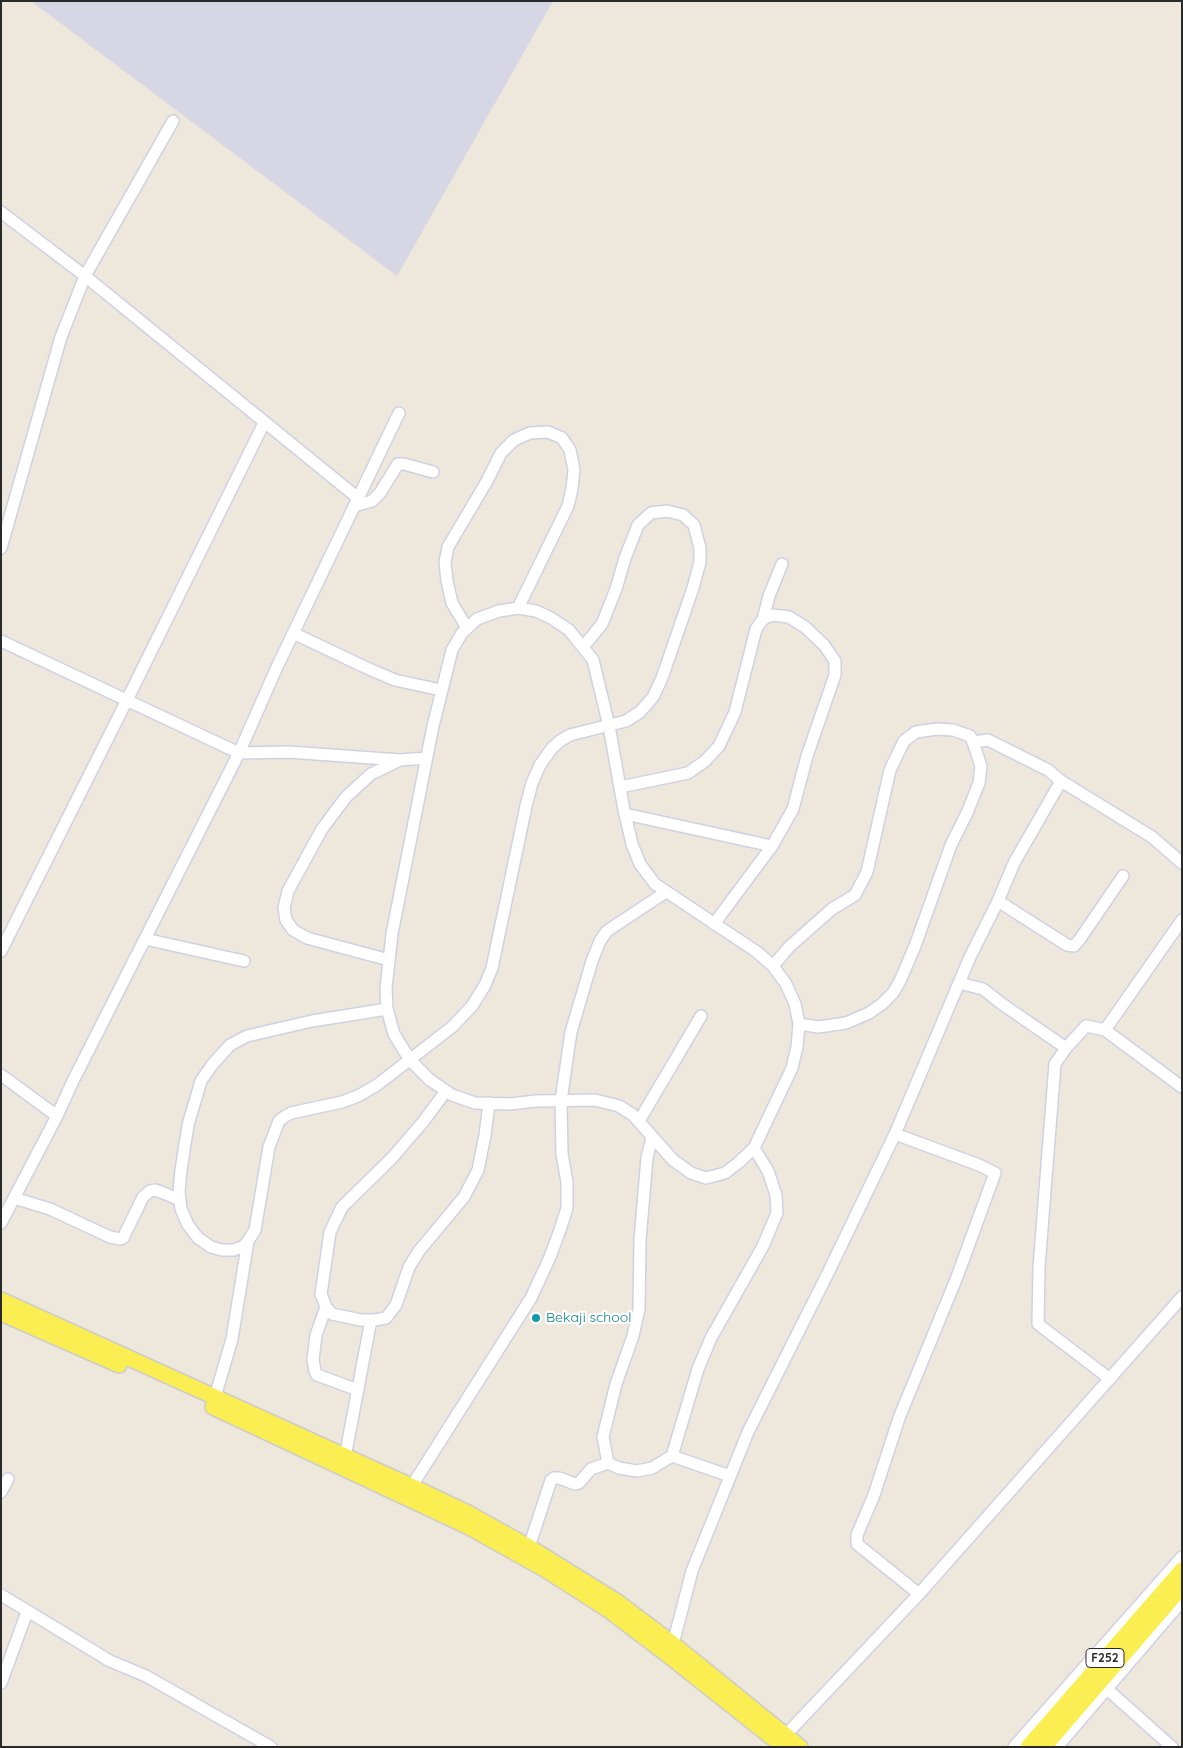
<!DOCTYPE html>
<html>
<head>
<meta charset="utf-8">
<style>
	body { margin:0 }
	#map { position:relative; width:1183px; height:1748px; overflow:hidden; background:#ede8db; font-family:Quicksand,sans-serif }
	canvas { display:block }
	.frame { position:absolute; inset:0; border:2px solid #2a2a2a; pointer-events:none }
</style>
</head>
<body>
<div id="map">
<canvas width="1183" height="1748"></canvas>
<div class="frame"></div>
</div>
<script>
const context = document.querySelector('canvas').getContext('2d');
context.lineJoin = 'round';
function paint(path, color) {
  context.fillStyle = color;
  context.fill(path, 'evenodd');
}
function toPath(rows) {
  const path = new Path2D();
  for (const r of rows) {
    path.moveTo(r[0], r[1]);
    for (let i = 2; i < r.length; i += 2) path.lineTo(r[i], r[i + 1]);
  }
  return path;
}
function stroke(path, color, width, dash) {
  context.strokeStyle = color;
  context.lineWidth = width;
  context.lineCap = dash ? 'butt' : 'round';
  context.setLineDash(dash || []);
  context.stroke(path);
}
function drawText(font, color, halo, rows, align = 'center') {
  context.font = font + ' Quicksand,sans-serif';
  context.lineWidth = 4.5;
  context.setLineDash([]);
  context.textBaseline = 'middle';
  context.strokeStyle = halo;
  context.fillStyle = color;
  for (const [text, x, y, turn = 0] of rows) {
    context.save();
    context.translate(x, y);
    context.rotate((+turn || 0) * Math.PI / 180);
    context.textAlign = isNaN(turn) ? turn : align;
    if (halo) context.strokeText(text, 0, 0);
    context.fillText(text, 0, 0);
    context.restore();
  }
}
paint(toPath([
	[31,1,553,1,397,276]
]), '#d6d6e5');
const minor = toPath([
	[1,212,85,276,358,498],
	[354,506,372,501,380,493,398,464,404,464,433,472],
	[1,548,61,337,85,276,173,121],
	[518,608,536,611,551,618,569,630,593,660,609,726,624,810,632,844,640,864,655,884,757,952,773,966,786,984,795,1004,799,1024,797,1047,792,1068,754,1148,738,1163,725,1173,706,1178,691,1173,673,1160,633,1115,619,1106,595,1100,536,1101,510,1104,475,1103,452,1095,430,1080,410,1060,394,1034,387,1009,386,988,392,934,433,726,452,650,462,633,477,619,499,611,518,608],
	[763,619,769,596,782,564],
	[467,628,452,603,447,581,445,562,448,547,487,481,501,453,514,440,530,433,548,432,562,438,570,450,574,470,572,489,568,506,518,608],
	[293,633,369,669,395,680,441,690],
	[1,641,239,753,289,752,400,760],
	[973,742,988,740,1048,770,1061,781,1152,837,1182,863],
	[620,787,688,773,705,761,719,746,735,712,756,629,763,619,773,615,789,617,805,627,824,645,835,661,835,675,807,756,793,809,772,846,714,924],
	[625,814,772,846],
	[998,901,1067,945,1074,946,1080,939,1123,876],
	[145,939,244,961],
	[1,951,127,700,264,423],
	[389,960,307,938,293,930,286,920,284,908,288,891,322,829,346,797,371,774,400,760,426,758],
	[773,966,789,947,832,909,855,895,867,872,890,770,904,741,916,732,937,729,953,730,970,736,973,742,981,766,979,783,967,813,951,845,915,946,900,981,893,993,882,1004,869,1013,846,1023,818,1027,799,1024],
	[959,983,983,989,1002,1004,1066,1048],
	[387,1009,312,1021,247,1036,230,1045,212,1065,201,1081,188,1125,181,1170,179,1192,181,1209,188,1225,198,1238,211,1247,222,1250,234,1250,244,1246,248,1241,255,1230,269,1147,279,1121,284,1117,291,1113,342,1102,358,1096,377,1085,452,1027,472,1006,485,985,492,968,526,806,532,783,540,765,552,748,560,741,570,735,626,721,640,712,653,697,662,678,693,588,700,562,700,548,694,525,683,515,667,511,651,513,638,525,625,558,616,589,602,624,583,647],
	[1105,1030,1182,920],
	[1,1075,57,1116],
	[446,1091,423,1122,392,1158,342,1207,330,1232,321,1294,326,1307,332,1314,361,1320,374,1320,386,1318,396,1305,409,1267,419,1251,464,1197,478,1170,485,1135,489,1103],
	[639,1121,701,1016],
	[895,1134,979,1165,995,1173,957,1277,899,1418,874,1495,857,1535,857,1544,919,1594],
	[14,1198,50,1209,110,1237,120,1239,123,1238,143,1197,150,1191,155,1190,161,1192,180,1200],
	[1,1223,57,1116,72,1083,239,753,277,667,399,413],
	[326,1307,316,1335,313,1360,315,1371,317,1375,358,1390],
	[1110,1379,1038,1324,1039,1267,1055,1064,1066,1048,1086,1026,1105,1030,1182,1087],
	[215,1397,232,1339,248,1241],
	[672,1456,730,1476],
	[345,1457,371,1320],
	[608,1463,603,1437,616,1384,633,1336,639,1309,640,1240,647,1158,652,1137],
	[1,1492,8,1479],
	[408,1492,531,1298,550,1257,560,1230,567,1208,567,1182,562,1154,561,1100,571,1032,592,961,600,941,607,931,666,892],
	[529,1547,551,1480,554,1478,559,1478,575,1484,579,1483,591,1469,608,1463,619,1468,637,1471,652,1468,672,1456,698,1369,711,1338,763,1246,777,1213,776,1195,768,1171,754,1148],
	[1,1595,110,1661,146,1676,271,1747],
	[673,1644,692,1571,748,1432,828,1273,895,1134,970,957,998,901,1014,863,1061,781],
	[1,1683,27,1612],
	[1107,1689,1172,1747],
	[780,1741,919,1594,1182,1297],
	[1014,1747,1182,1557],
	[1057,1747,1182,1601]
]);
const major = toPath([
	[1,1300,411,1486,468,1513,529,1547,616,1601,673,1644,800,1747],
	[1,1313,119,1365],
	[213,1407,467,1526,546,1570,610,1611,668,1655,784,1747],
	[1028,1747,1182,1570],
	[1044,1747,1182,1587]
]);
stroke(minor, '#d0d0e4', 14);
stroke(major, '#ccc', 18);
stroke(minor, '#fff', 11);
stroke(major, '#faee52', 15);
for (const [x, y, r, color] of [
	[536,1318,5,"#0f9aa8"]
]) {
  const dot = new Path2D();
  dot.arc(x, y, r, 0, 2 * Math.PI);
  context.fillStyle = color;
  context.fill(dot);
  stroke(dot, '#fff', 2);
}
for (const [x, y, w] of [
	[1105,1658,38]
]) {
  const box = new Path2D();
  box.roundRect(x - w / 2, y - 9.5, w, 19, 4);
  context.fillStyle = '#fff';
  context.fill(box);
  stroke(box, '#2a2a2a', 1);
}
drawText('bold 12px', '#2a2a2a', null, [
	["F252",1105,1658]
]);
drawText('14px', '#0d838f', '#fff', [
	["Bekaji school",546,1318]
], 'left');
</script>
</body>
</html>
